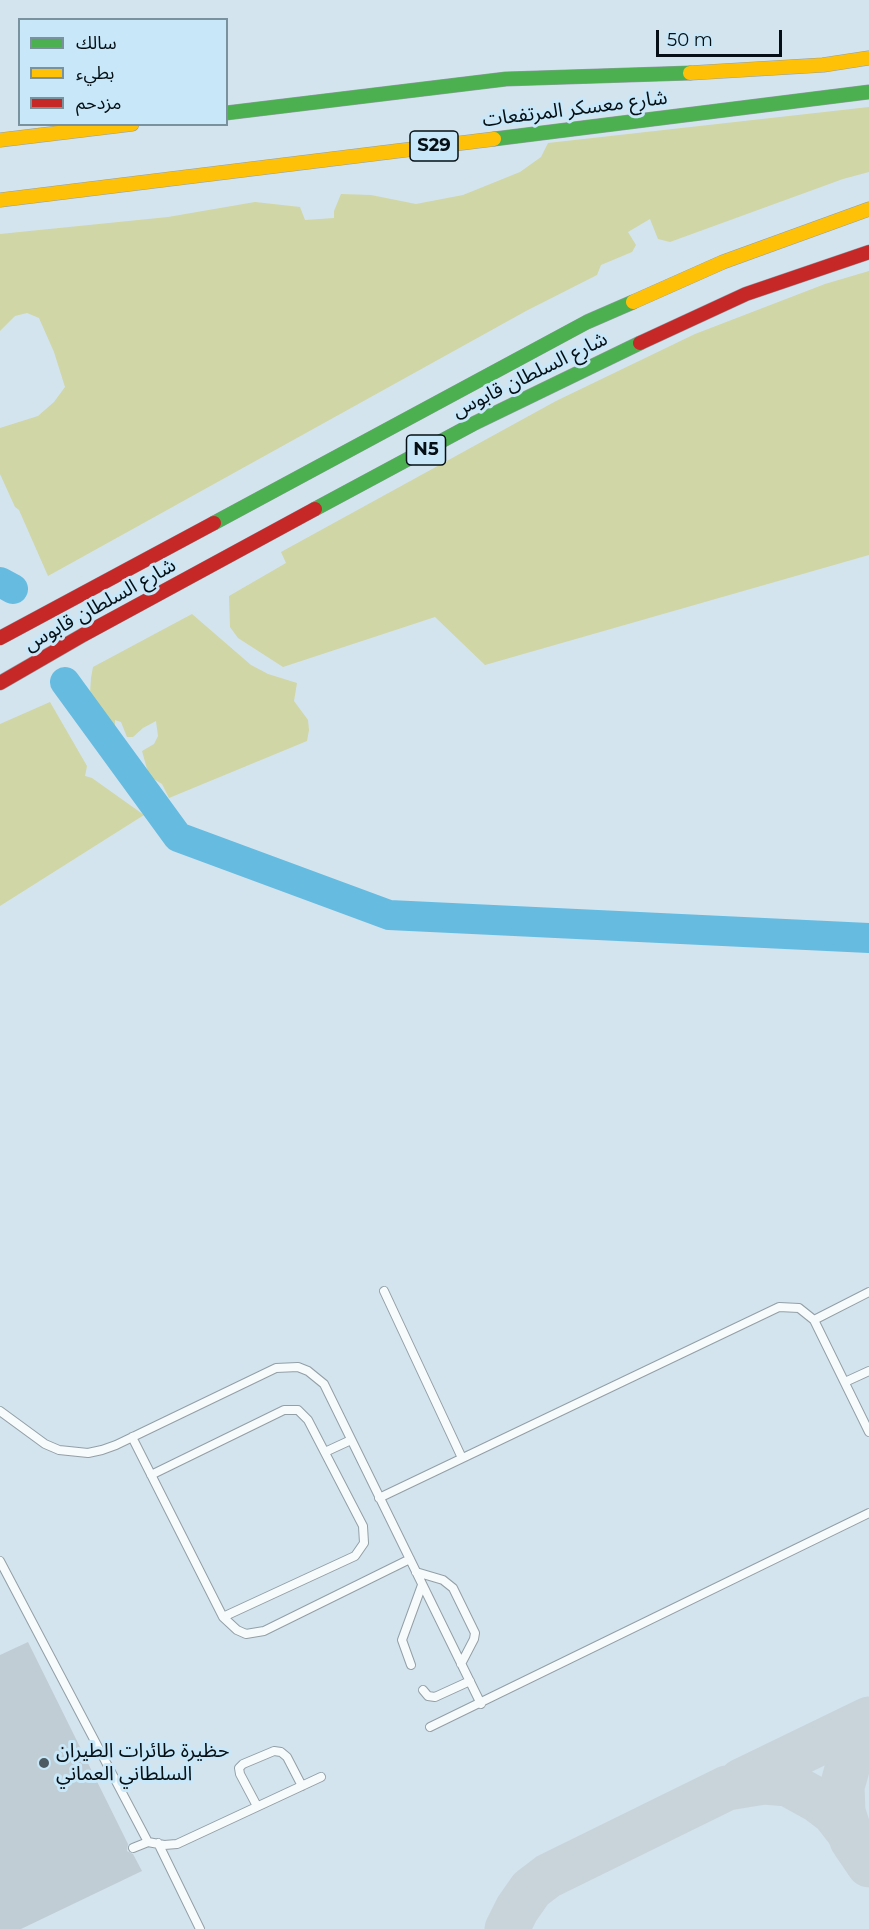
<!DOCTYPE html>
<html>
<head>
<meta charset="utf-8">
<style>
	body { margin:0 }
	#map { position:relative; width:869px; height:1929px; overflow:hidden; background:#d3e4ee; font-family:Montserrat,"Noto Sans Arabic",sans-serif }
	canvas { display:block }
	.legend { position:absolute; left:18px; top:18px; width:210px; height:108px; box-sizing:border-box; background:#c8e8f9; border:2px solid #7a919e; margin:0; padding:8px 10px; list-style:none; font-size:18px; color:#050f15 }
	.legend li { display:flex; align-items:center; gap:12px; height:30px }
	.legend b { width:30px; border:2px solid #7a919e }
	.scale { position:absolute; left:656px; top:30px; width:126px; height:27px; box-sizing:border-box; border:3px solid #050f15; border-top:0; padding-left:8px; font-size:18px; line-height:21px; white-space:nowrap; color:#050f15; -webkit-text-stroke:4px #c8e8f9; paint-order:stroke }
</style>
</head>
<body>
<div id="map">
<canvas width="869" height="1929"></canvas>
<ul class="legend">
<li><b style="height:8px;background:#4caf50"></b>سالك</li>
<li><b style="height:8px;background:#ffc107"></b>بطيء</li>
<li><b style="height:8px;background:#c62828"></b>مزدحم</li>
</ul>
<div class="scale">50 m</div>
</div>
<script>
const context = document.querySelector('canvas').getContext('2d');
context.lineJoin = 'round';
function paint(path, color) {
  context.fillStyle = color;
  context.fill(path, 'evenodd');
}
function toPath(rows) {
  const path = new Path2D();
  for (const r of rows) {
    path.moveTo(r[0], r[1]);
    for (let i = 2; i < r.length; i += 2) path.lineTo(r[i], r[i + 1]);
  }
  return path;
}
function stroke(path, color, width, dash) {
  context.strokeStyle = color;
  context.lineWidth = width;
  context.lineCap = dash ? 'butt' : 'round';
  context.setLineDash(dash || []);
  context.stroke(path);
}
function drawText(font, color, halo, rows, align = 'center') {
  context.font = font + ' Montserrat,"Noto Sans Arabic",sans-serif';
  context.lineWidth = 6;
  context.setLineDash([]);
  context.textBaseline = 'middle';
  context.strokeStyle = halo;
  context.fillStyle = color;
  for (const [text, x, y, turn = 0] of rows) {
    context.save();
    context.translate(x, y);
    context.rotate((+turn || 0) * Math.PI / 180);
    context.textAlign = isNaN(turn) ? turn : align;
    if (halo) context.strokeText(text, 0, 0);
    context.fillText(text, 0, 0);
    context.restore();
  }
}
paint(toPath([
	[869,107,869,172,843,179,670,242,658,239,650,219,628,232,636,245,632,252,601,265,597,275,526,311,48,576,19,510,15,507,0,474,0,428,38,416,54,402,65,387,54,352,39,318,27,313,15,316,0,331,0,234,168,217,255,202,300,207,305,220,334,218,334,211,341,194,371,195,416,204,463,195,520,172,541,157,548,143],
	[869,271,869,555,485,665,435,617,283,667,238,638,230,627,229,596,286,563,281,552,556,401,695,334,825,284],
	[192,614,251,665,268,674,297,683,294,701,308,720,309,730,307,741,169,798,162,784,149,776,142,751,154,744,158,736,156,721,143,728,133,737,127,737,121,722,115,720,115,725,109,727,96,711,90,694,91,678,93,667],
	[50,702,87,766,85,776,92,778,144,815,0,906,0,724]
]), '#d0d6a5');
stroke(toPath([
	[0,582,13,589],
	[65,682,178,837,389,915,869,938]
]), '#66bbe0', 30);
stroke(toPath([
	[741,1781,869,1719],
	[852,1840,843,1812,842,1787,849,1762,856,1745,869,1728],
	[507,1929,517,1909,531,1889,548,1876,727,1788,764,1782,788,1784,817,1800,834,1813,848,1831,854,1843,869,1865]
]), '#c9d4da', 45);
paint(toPath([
	[28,1642,128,1844,127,1851,133,1854,142,1871,21,1929,0,1929,0,1655]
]), '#c0cdd5');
const lane = toPath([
	[384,1291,462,1458],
	[814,1320,869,1292],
	[845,1382,869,1371],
	[0,1411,45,1444,59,1450,88,1453,102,1450,116,1445,276,1368,298,1367,308,1371,324,1384,481,1704],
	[132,1437,223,1617,237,1630,246,1634,264,1631,410,1559],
	[325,1452,351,1440],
	[151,1475,284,1410,298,1410,308,1420,363,1526,364,1543,355,1556,223,1617],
	[379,1498,779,1307,799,1308,814,1320,869,1432],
	[0,1561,148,1842],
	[416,1572,443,1580,453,1588,475,1633,474,1639,461,1664],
	[411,1665,402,1640,422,1585],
	[423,1690,428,1696,435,1697,470,1681],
	[430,1727,869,1513],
	[257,1806,240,1774,239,1768,243,1764,274,1751,281,1752,287,1757,302,1786],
	[158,1843,200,1929],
	[133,1848,148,1842,164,1845,177,1844,321,1777]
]);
const fast = toPath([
	[226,113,506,79,690,73],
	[494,139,869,92],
	[315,509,475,423,640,343],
	[214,523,587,322,633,302]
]);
const slow = toPath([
	[690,73,823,65,869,58],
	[0,140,132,124],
	[0,200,494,139],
	[633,302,723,262,869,209]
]);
const jam = toPath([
	[640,343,746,294,869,252],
	[0,638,214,523],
	[0,683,83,635,315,509]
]);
stroke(lane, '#929fa6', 10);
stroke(fast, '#929fa6', 15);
stroke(slow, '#929fa6', 15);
stroke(jam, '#929fa6', 15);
stroke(lane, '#f8fbfc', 8);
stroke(fast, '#4caf50', 14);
stroke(slow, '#ffc107', 14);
stroke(jam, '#c62828', 14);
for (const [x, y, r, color] of [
	[44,1763,6,"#4d5a61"]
]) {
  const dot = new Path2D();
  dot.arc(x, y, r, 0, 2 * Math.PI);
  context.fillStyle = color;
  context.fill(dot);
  stroke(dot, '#c8e8f9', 2);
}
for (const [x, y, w] of [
	[434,146,48],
	[426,450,39]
]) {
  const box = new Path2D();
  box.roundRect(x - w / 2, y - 15, w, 30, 4.5);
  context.fillStyle = '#c8e8f9';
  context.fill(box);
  stroke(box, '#050f15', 1.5);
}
drawText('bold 18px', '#050f15', null, [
	["S29",434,146],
	["N5",426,450]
]);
drawText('20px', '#050f15', '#c8e8f9', [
	["شارع معسكر المرتفعات",575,109,-7],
	["شارع السلطان قابوس",530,375,-26],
	["شارع السلطان قابوس",100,605,-29]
]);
drawText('20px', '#050f15', '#c8e8f9', [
	["حظيرة طائرات الطيران",56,1751],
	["السلطاني العماني",56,1774]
], 'left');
</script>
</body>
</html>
